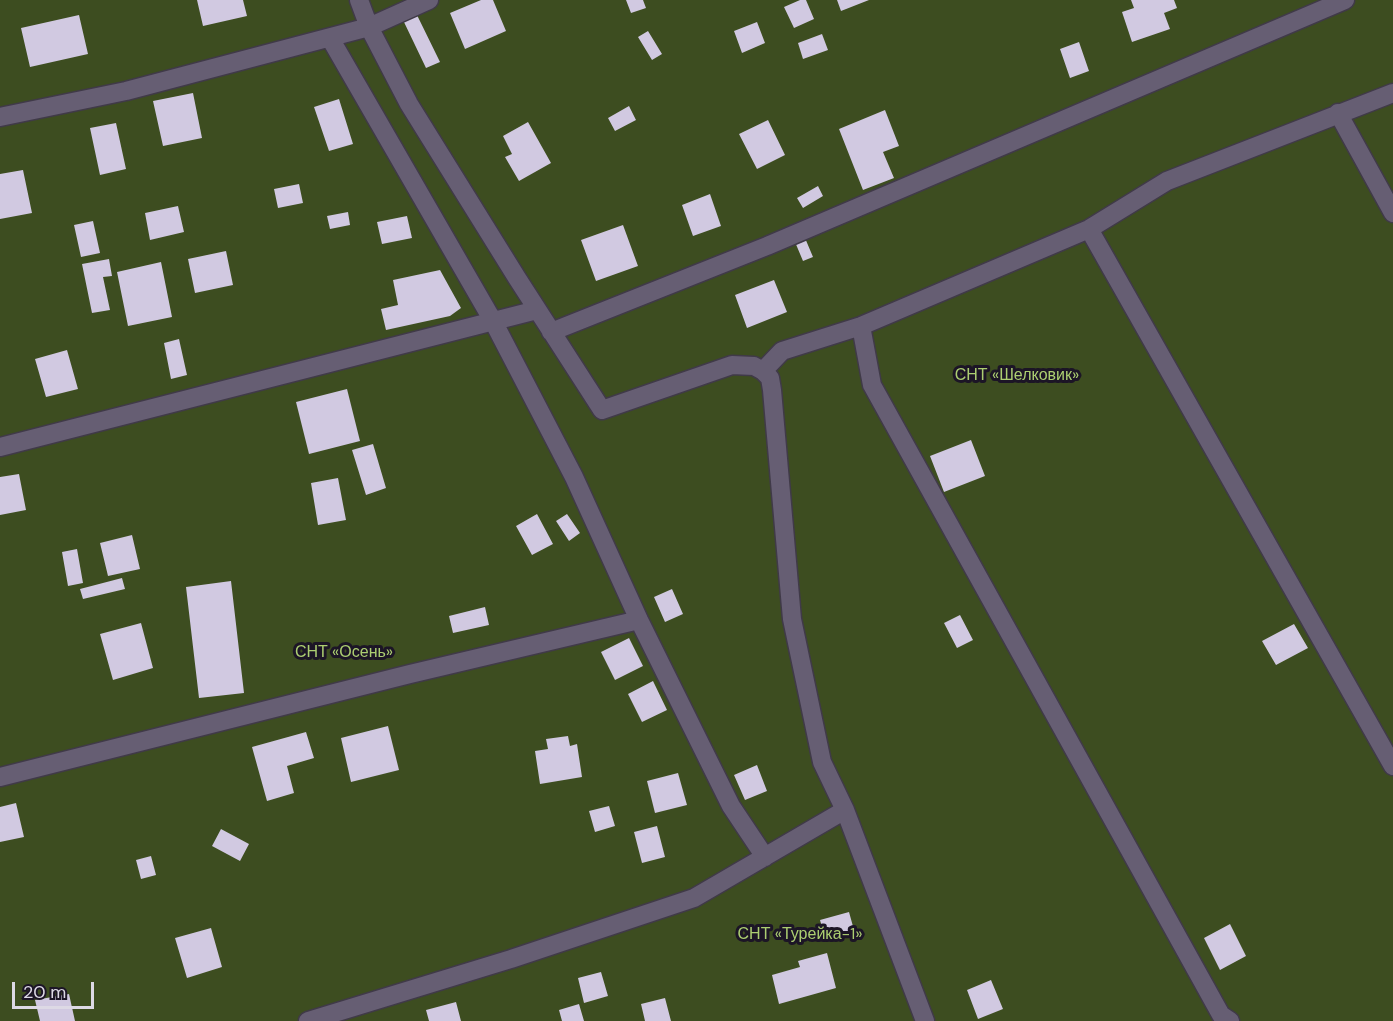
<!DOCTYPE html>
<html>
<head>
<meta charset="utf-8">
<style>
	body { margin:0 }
	#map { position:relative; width:1393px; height:1021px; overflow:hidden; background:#251e30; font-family:"DM Sans",sans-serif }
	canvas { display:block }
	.scale { position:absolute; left:12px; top:982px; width:82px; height:27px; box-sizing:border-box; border:3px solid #ddd9e5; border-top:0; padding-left:8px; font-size:18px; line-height:21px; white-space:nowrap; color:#ddd9e5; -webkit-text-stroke:4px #1c1526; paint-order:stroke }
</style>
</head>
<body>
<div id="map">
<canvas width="1393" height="1021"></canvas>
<div class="scale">20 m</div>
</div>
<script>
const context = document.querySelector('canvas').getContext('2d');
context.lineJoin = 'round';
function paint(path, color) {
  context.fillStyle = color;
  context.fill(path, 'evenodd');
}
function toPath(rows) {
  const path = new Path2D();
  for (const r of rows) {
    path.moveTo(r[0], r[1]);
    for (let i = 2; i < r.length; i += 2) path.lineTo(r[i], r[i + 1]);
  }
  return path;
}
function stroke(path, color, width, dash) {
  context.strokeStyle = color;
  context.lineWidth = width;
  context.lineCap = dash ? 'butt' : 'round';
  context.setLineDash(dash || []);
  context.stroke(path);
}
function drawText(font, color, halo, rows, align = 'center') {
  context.font = font + ' "DM Sans",sans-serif';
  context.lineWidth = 6;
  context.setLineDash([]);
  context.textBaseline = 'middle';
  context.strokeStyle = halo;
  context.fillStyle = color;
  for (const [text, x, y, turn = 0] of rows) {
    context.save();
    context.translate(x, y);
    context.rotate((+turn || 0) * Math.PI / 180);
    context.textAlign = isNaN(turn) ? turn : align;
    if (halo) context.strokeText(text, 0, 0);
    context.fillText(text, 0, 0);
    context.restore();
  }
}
paint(toPath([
	[0,0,1393,0,1393,1021,0,1021]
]), '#3d4d20');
paint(toPath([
	[197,0,243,0,247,16,203,26],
	[481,0,493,0,506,31,465,49,450,13],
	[626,0,643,0,646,8,631,13],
	[800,0,806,0,814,19,794,28,784,7],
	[837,0,869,0,841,11],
	[1131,0,1174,0,1177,8,1164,13,1170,29,1132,42,1122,12,1134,8],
	[416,13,440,62,426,68,403,20],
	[79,15,88,54,30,67,21,28],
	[757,22,765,43,742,53,734,31],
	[648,31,662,54,652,60,638,37],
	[822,34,828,50,803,59,798,43],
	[1079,42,1089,71,1070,78,1060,49],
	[193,93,202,138,163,146,153,101],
	[339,99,353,144,329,151,314,107],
	[629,106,636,120,615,131,608,118],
	[885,110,899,146,883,152,894,178,863,190,839,129],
	[768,120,785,155,757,169,739,134],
	[528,122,551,163,519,181,505,157,512,154,503,136],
	[116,123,126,169,100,175,90,128],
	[23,170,32,213,0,219,0,174],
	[299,184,303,203,278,208,274,189],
	[818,186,823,196,803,208,797,198],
	[710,194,721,226,693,236,682,205],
	[178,206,184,232,150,240,145,213],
	[348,212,350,225,330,229,327,216],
	[407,216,412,238,382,244,377,222],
	[93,221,100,253,81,257,74,225],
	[623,225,638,266,596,281,581,240],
	[805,238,813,257,803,261,795,242],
	[226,251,233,285,195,293,188,259],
	[109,259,112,276,103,277,110,310,92,313,82,264],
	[161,262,172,317,128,326,117,272],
	[440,270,461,308,450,316,386,330,381,309,398,305,393,280],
	[774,280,787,312,747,328,735,295],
	[179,339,187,375,171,379,164,343],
	[67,350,78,389,46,397,35,359],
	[347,389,360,441,309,454,296,402],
	[971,440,985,476,944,492,930,456],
	[373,444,386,488,366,495,352,450],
	[19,474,26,510,0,515,0,477],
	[338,478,346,520,318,525,311,483],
	[537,514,553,544,532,555,516,526],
	[567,514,580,533,569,541,556,521],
	[132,535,140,569,108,576,100,543],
	[77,549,83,583,68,586,62,552],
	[122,578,125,589,83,599,80,589],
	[231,581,244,693,199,698,186,587],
	[672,589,683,614,665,622,654,597],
	[485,607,489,625,453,633,449,616],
	[960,615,973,640,957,648,944,623],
	[141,623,153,668,113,680,100,634],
	[1294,624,1308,648,1276,665,1262,641],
	[629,638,643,666,615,680,601,652],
	[653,681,667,710,642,722,628,694],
	[388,726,399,770,351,782,341,738],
	[306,732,314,758,287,766,294,793,267,801,252,747],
	[568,736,570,746,577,744,582,777,540,784,535,751,548,749,546,739],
	[757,765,767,791,745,800,734,775],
	[678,773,687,805,655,813,647,781],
	[16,803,24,837,0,842,0,807],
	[609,806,615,826,595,832,589,811],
	[657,826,665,857,642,863,634,832],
	[221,829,249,844,240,861,212,846],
	[151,856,156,875,141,879,136,860],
	[849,912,854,930,825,938,820,920],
	[1230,924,1246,956,1220,970,1204,938],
	[211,928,222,967,187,978,175,938],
	[827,953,836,988,779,1004,772,975,800,967,798,961],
	[601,972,608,996,584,1003,578,978],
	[991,980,1003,1009,978,1019,967,990],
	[69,994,75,1021,40,1021,35,1000],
	[665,998,671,1021,645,1021,641,1004],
	[456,1002,461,1021,429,1021,426,1010],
	[579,1004,584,1021,562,1021,559,1010]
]), '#d1c9e1');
const minor = toPath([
	[359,0,369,27,409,104,517,278,602,410,732,365,754,366,763,371,770,378,772,390,792,619,822,762,845,810,925,1021],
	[330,38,493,321,574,477,639,620,731,806,765,857],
	[1338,113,1393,213],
	[0,117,126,91,369,27,429,0],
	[1089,229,1393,766],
	[861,326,872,385,1221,1015,1230,1021],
	[551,332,767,246,1345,0],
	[763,371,782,351,861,326,1089,229,1167,181,1393,93],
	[0,447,537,310],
	[0,777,410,674,639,620],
	[308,1021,511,959,694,898,845,810]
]);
stroke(minor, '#403a48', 21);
stroke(minor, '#665e73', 18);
drawText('16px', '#acce71', '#1c1526', [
	["СНТ «Шелковик»",1017,376],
	["СНТ «Осень»",344,653],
	["СНТ «Турейка-1»",800,935]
]);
</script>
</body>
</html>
